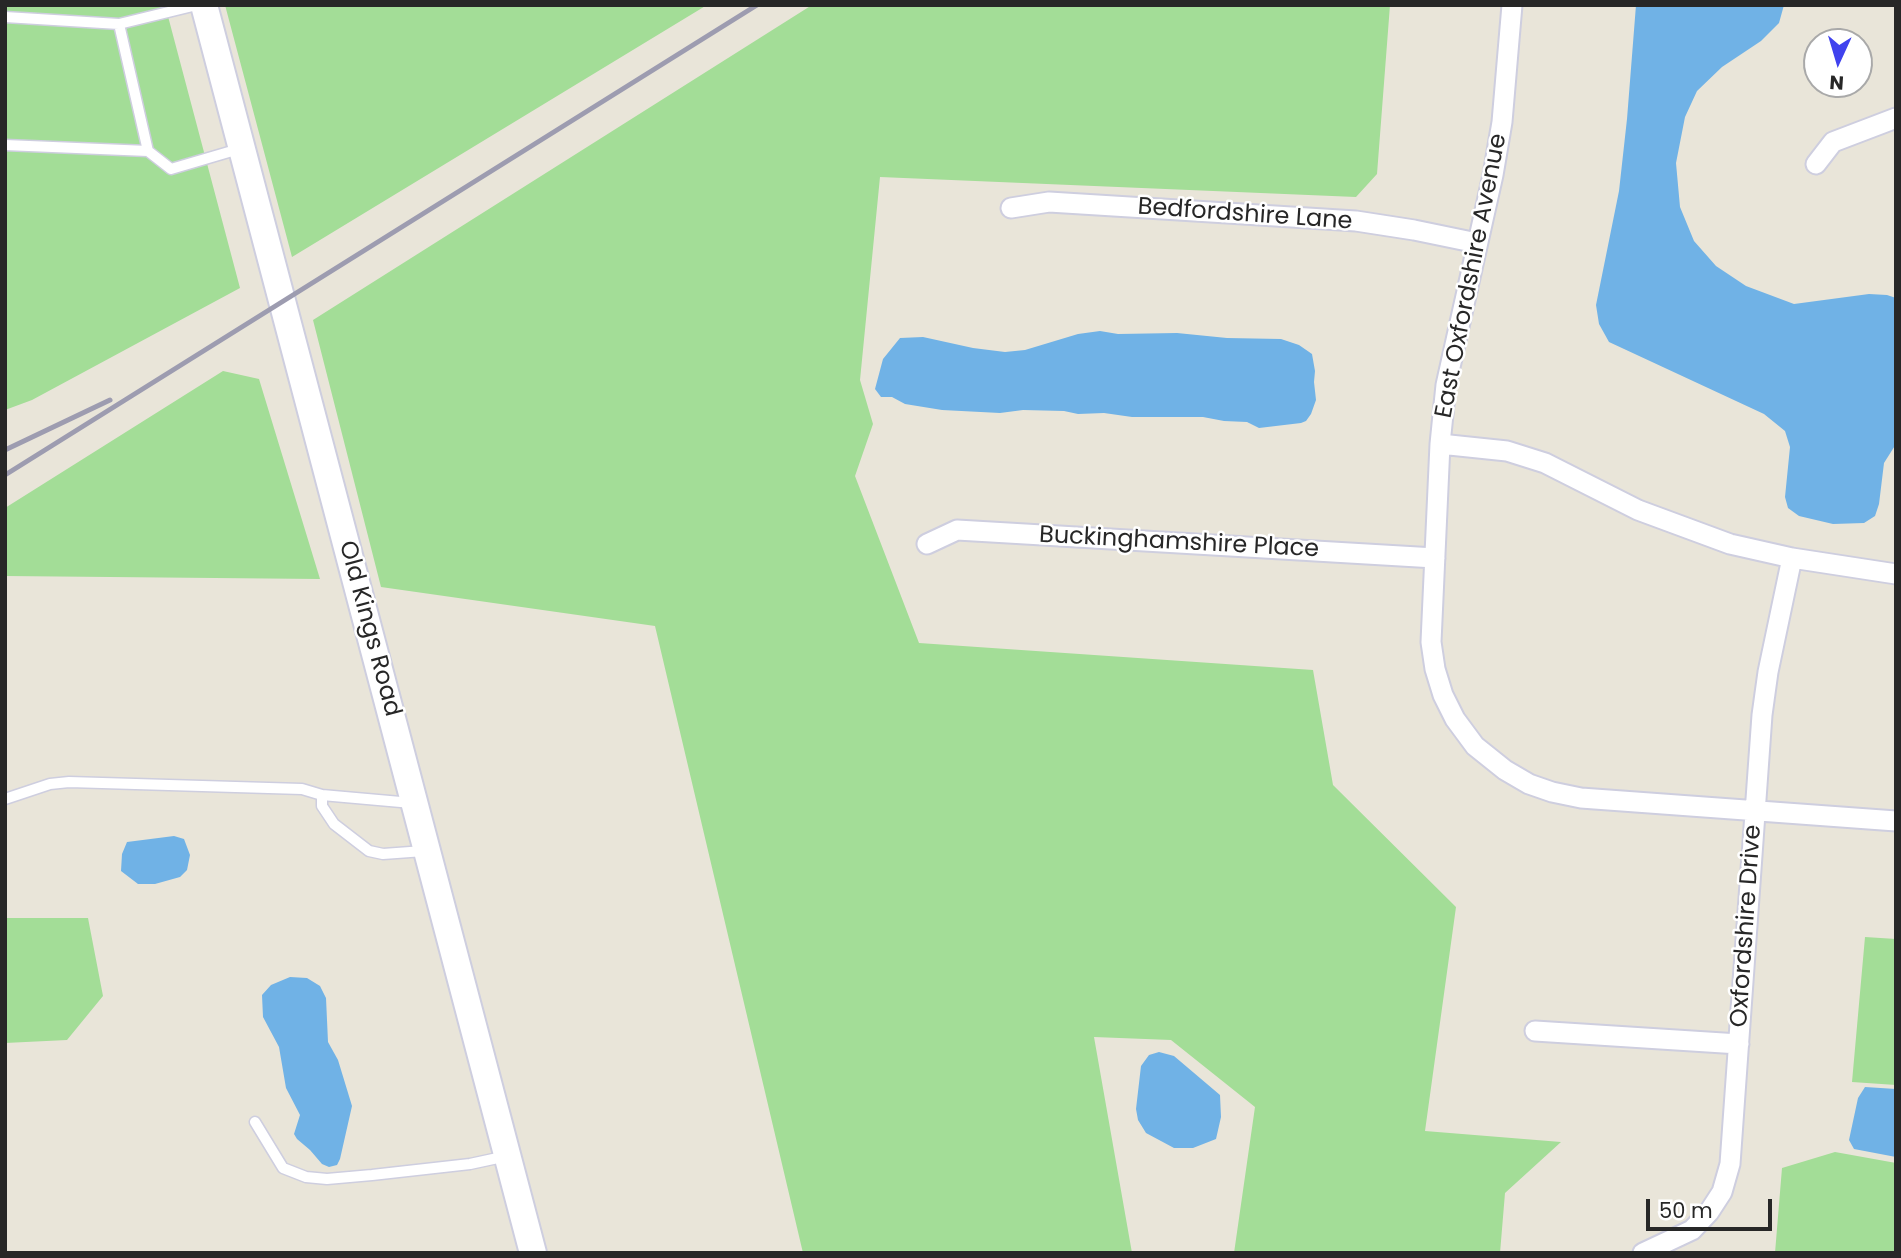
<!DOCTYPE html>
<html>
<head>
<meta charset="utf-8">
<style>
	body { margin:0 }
	#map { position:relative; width:1901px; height:1258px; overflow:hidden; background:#e9e5d9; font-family:Poppins,sans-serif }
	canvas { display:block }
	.frame { position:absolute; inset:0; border:7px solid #272727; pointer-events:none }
	.north { position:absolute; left:1803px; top:28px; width:70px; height:70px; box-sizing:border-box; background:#fff; border:2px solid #a9a9a9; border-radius:50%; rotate:184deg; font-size:19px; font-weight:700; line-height:28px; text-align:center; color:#272727 }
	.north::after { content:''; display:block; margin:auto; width:24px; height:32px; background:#4042ee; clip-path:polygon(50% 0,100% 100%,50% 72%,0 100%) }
	.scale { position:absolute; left:1646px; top:1199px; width:126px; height:32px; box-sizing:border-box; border:4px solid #272727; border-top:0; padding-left:9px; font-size:21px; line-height:24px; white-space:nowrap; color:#272727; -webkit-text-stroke:5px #fff; paint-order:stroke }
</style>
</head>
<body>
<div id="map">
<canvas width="1901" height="1258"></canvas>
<div class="frame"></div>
<div class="north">N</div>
<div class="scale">50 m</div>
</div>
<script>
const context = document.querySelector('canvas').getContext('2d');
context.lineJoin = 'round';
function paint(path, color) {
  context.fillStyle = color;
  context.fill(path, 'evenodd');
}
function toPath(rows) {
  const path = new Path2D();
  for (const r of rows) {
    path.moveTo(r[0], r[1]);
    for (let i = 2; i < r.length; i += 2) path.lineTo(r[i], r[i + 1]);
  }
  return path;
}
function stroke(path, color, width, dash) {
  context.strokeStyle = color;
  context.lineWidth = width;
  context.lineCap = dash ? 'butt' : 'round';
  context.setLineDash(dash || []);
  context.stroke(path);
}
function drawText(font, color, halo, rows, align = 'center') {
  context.font = font + ' Poppins,sans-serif';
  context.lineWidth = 5;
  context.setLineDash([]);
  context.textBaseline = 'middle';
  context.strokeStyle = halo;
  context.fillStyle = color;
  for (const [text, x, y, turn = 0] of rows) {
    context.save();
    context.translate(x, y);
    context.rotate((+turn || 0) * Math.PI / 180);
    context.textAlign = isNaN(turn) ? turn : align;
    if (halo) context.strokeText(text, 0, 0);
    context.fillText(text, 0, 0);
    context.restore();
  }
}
paint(toPath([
	[5,5,165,5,240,288,32,400,5,410],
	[225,5,707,5,292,257],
	[812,5,1390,5,1377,174,1356,197,880,177,860,380,873,424,855,476,919,643,1313,670,1333,785,1456,907,1425,1131,1561,1142,1505,1193,1500,1253,1234,1253,1255,1107,1171,1040,1094,1037,1132,1253,803,1253,655,626,381,587,313,320],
	[223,371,259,379,320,579,5,576,5,508],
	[5,918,88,918,103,996,67,1040,5,1043],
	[1865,937,1896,939,1896,1085,1852,1082],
	[1835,1152,1896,1163,1896,1253,1775,1253,1782,1168]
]), '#a3dd97');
paint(toPath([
	[1636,5,1784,5,1779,23,1761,41,1722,67,1697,91,1685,117,1676,163,1680,207,1694,241,1716,266,1746,286,1794,304,1869,294,1887,295,1896,298,1896,444,1884,463,1879,504,1875,516,1864,523,1833,524,1799,516,1788,508,1785,497,1790,447,1785,431,1764,414,1609,342,1599,324,1596,305,1619,191,1627,119],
	[1100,331,1118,334,1177,333,1227,338,1281,339,1299,345,1312,354,1315,371,1314,382,1316,400,1311,414,1306,421,1301,423,1259,428,1247,422,1224,421,1203,417,1132,417,1104,413,1078,414,1064,411,1023,410,1000,413,942,410,905,404,892,397,881,397,875,389,883,359,900,338,923,337,973,348,1005,352,1025,350,1078,334],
	[174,836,184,839,190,855,187,870,180,877,155,884,138,884,121,871,122,854,127,842],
	[290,977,307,978,320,986,326,998,328,1042,338,1060,352,1106,340,1159,337,1165,329,1167,322,1164,310,1150,297,1139,294,1134,300,1115,286,1088,279,1047,263,1017,262,995,271,985],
	[1159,1052,1174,1056,1220,1095,1221,1117,1216,1139,1193,1148,1174,1148,1146,1133,1138,1120,1136,1109,1141,1066,1149,1055],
	[1865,1087,1896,1089,1896,1157,1854,1149,1849,1140,1858,1098]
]), '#70b2e6');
const lane = toPath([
	[197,5,119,24,148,151,171,169,239,149],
	[5,17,119,24],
	[5,145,148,151],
	[5,799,50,784,69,782,302,789,322,795],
	[412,803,322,795,322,806,334,824,369,851,383,854,424,851],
	[255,1122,283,1168,306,1177,327,1179,372,1175,470,1164,507,1156]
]);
const street = toPath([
	[1512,5,1502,122,1493,175,1446,385,1440,444,1431,642,1435,669,1443,695,1455,719,1475,746,1505,770,1529,784,1552,792,1581,798,1896,821],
	[1816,164,1833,142,1896,118],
	[1011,208,1049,202,1356,221,1414,230,1477,243],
	[1440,444,1507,451,1545,463,1638,510,1730,544,1792,558,1896,574],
	[927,544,957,530,1435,558],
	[1535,1031,1739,1044],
	[1643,1253,1692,1230,1709,1212,1722,1192,1730,1164,1762,715,1768,672,1792,558]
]);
const secondary = toPath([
	[204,5,533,1253]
]);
stroke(lane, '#cecedf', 13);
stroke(street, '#cecedf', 23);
stroke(secondary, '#cecedf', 30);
stroke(lane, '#fff', 10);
stroke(street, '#fff', 19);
stroke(secondary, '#fff', 26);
stroke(toPath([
	[5,450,110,400],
	[5,475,757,5]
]), '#9d9cb0', 5);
drawText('24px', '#272727', '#fff', [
	["Bedfordshire Lane",1245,215,4],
	["East Oxfordshire Avenue",1472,276,-79],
	["Buckinghamshire Place",1179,543,3],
	["Old Kings Road",369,629,75],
	["Oxfordshire Drive",1747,926,-86]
]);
</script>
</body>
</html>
